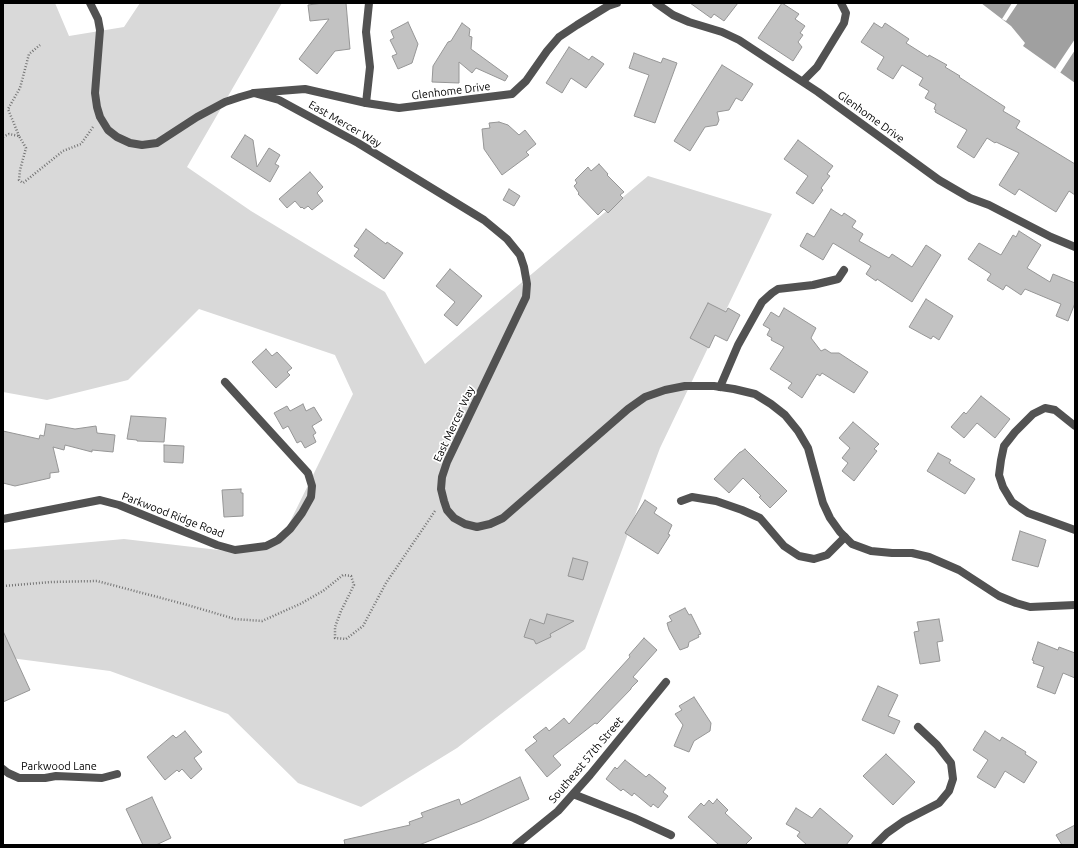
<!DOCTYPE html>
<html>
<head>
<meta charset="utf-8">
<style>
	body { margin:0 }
	#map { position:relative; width:1078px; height:848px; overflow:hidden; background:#fff; font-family:Ubuntu,sans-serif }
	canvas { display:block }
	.frame { position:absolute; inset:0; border:4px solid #000; pointer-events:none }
</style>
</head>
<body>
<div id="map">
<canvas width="1078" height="848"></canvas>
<div class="frame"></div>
</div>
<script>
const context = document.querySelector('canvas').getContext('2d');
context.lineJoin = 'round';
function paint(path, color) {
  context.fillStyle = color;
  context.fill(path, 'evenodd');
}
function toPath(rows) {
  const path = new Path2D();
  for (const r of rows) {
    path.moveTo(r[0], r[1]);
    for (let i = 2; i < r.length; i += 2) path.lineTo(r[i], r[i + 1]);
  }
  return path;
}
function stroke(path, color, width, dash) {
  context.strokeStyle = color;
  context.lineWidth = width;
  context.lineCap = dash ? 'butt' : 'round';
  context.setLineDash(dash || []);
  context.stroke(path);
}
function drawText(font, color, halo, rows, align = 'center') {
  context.font = font + ' Ubuntu,sans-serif';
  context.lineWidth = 3.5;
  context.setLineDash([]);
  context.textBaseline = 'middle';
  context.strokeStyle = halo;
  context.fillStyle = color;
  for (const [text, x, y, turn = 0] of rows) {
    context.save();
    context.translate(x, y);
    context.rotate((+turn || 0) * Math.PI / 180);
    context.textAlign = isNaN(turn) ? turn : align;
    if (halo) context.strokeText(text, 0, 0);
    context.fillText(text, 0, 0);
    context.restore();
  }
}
paint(toPath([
	[13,3,55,3,69,36,124,27,140,3,282,3,187,167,251,211,385,292,425,364,648,176,772,214,660,448,585,649,457,748,361,807,298,783,228,714,110,671,3,657,3,550,124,539,236,552,283,536,353,394,335,355,199,309,128,380,47,400,3,392,3,4]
]), '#d9d9d9');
paint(toPath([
	[981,3,1075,3,1075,83,1023,46,1025,43,1011,26]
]), '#a0a0a0');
paint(toPath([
	[1012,3,1018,3,1006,21,1002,19],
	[1075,39,1075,50,1060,73,1055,69]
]), '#fff');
const building = toPath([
	[323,3,346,3,350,49,335,51,317,74,299,59,329,19,310,21,308,5,323,3],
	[690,3,738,3,724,21,714,14,711,18,690,3],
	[782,3,799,14,795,19,805,26,800,33,803,35,798,42,802,47,793,61,758,38,782,3],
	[408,22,418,44,412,63,398,69,392,56,397,54,390,40,394,38,391,31,408,22],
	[462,23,470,29,469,36,472,37,471,49,508,76,505,81,476,68,472,73,459,62,459,83,432,82,433,66,448,42,451,41,462,23],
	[874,23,882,28,885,23,909,39,906,43,928,57,929,55,947,65,945,67,960,76,959,77,1005,107,1003,111,1020,121,1016,128,1075,164,1075,195,1069,191,1056,212,1019,189,1015,195,999,185,1019,153,996,142,995,143,987,138,974,158,957,147,967,130,935,112,936,110,934,109,936,104,925,98,929,91,919,85,923,78,902,65,893,79,877,69,884,57,861,42,874,23],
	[569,47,589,60,592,56,604,64,586,88,571,78,562,93,546,83,569,47],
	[634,53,661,63,663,58,677,63,655,123,634,116,649,75,629,68,634,53],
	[722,65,753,84,742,101,736,98,729,110,717,112,719,120,717,125,705,127,690,151,674,141,722,65],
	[499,122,508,125,519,135,525,130,536,144,526,152,529,155,502,175,484,149,482,129,490,128,489,123,499,122],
	[245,135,253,140,257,167,269,148,280,155,275,164,279,166,270,182,231,157,245,135],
	[798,140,833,166,827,174,830,176,821,188,823,190,813,204,796,193,808,176,784,159,798,140],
	[599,164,608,174,607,175,624,192,620,195,623,198,608,213,604,209,598,215,578,194,579,193,574,186,577,183,575,180,588,167,591,171,599,164],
	[310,172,323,187,317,193,323,201,312,210,308,206,304,209,302,207,301,208,295,201,287,208,279,199,310,172],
	[509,189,520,196,514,206,503,200,509,189],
	[831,209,842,216,844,213,856,221,852,227,863,234,859,241,889,258,892,254,912,267,926,245,941,255,912,302,877,279,876,281,866,274,871,266,833,243,823,260,800,246,807,233,814,237,831,209],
	[366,229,386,244,387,242,403,253,384,279,354,256,359,249,354,246,366,229],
	[1019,231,1041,245,1027,268,1050,282,1053,274,1075,283,1075,303,1068,321,1056,316,1061,304,1025,289,1021,295,1006,285,1003,290,987,280,991,274,968,259,979,243,1001,255,1013,235,1016,237,1019,231],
	[450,269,482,296,457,326,444,315,455,302,436,286,450,269],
	[926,299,953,316,939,340,933,336,931,339,909,327,926,299],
	[708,303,726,312,728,308,740,315,727,341,715,335,709,348,690,338,708,303],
	[784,308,816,328,811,338,821,351,825,349,831,353,839,353,868,372,854,393,822,373,820,376,817,374,802,398,788,388,792,383,770,369,784,347,771,340,772,338,767,335,770,329,763,325,771,312,779,317,784,308],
	[266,349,272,356,277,352,292,368,287,372,290,375,276,388,252,362,266,349],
	[981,396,1010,419,995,438,977,423,964,438,951,427,964,412,966,414,981,396],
	[303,404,306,411,314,407,322,420,312,426,316,433,313,435,316,442,305,448,301,441,297,443,288,426,283,429,274,413,287,406,290,411,303,404],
	[131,416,166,418,164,442,137,441,137,440,127,439,131,416],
	[853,422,879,444,874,449,877,451,854,481,842,471,848,463,842,458,850,448,839,438,853,422],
	[46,424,75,429,96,426,97,433,115,435,113,452,92,450,92,452,65,445,64,450,53,447,59,472,50,473,50,478,15,486,3,483,3,431,39,439,40,435,44,436,46,424],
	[164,445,184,446,183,463,164,462,164,445],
	[745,449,787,491,770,508,759,497,761,496,743,478,729,493,714,479,740,452,741,452,745,449],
	[938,453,951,460,949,463,975,479,965,494,927,471,938,453],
	[241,489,241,493,243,493,243,516,224,517,222,490,241,489],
	[645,500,657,508,654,513,672,525,668,534,670,535,658,554,625,533,645,500],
	[1020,531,1046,540,1038,567,1012,560,1020,531],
	[573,558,588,562,583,580,568,576,573,558],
	[685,608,689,615,691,614,701,634,698,635,699,637,689,642,688,647,680,650,669,630,667,623,672,621,669,616,685,608],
	[547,614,574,621,550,634,551,637,536,644,534,640,524,637,530,619,544,624,547,614],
	[939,619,943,641,937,642,940,661,920,664,914,632,919,631,917,622,939,619],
	[3,631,30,690,3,702,3,631],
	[644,638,657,650,633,677,638,681,631,688,631,689,597,724,595,723,553,756,561,765,547,777,525,750,537,741,533,737,546,727,549,731,564,718,569,724,630,657,629,655,644,638],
	[1038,642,1058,650,1059,647,1075,653,1075,678,1063,673,1055,694,1037,687,1044,667,1033,663,1034,661,1032,660,1038,642],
	[878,686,898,695,888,716,900,721,894,734,862,720,878,686],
	[694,697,711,723,710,731,694,741,689,752,674,746,683,725,675,714,682,710,679,706,694,697],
	[185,731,202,752,194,758,202,769,191,779,182,769,179,772,177,770,165,780,147,757,173,735,176,738,185,731],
	[985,731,1000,741,1002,737,1026,752,1025,754,1037,762,1024,783,1005,771,995,788,977,777,988,760,973,750,985,731],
	[886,754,915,782,893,805,863,776,886,754],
	[625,760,646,777,649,774,666,788,663,792,668,796,658,808,653,804,651,807,634,793,632,796,623,789,621,791,606,779,615,767,617,769,625,760],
	[520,777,529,799,480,821,419,845,345,845,344,840,410,825,409,822,423,817,421,813,459,799,461,805,520,777],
	[152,797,171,838,156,845,143,845,126,809,152,797],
	[717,799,728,810,725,813,752,838,745,845,719,845,688,817,701,803,704,806,709,800,713,804,717,799],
	[796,808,812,818,820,808,853,836,846,845,807,845,797,836,800,832,786,824,796,808],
	[1075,825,1075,845,1062,845,1056,835,1075,825]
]);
paint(building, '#c2c2c2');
stroke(building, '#969696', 1);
stroke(toPath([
	[19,136,8,109,20,88,29,54,40,45],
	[3,137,9,134,19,136,26,148,20,170,19,180,23,183,63,151,81,144,93,127],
	[3,586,52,582,97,581,184,604,235,619,262,621,300,604,323,591,343,575,351,576,354,585,341,611,335,627,335,638,346,639,363,626,386,583,435,511]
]), '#747474', 2.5, [1, 2]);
stroke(toPath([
	[803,81,817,67,844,23,846,13,841,3],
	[366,103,370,67,366,32,369,3],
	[720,387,738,345,762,302,772,293,778,289,813,285,838,279,844,270],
	[681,501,692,497,716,501,742,510,760,518,784,546,799,556,814,559,827,555,845,537],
	[3,519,100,500,119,505,217,545,235,550,266,546,278,540,290,529,302,513,311,497,312,486,308,473,225,382]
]), '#525252', 8);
stroke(toPath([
	[656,3,673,15,689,22,722,32,739,40,818,92,939,180,970,198,989,205,1051,237,1075,247],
	[254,93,305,89,366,103,399,108,512,94,526,81,547,51,559,37,577,25,608,6,617,3],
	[1075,426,1055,410,1045,408,1033,414,1015,432,1004,446,1001,460,999,475,1003,487,1012,502,1028,513,1075,530],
	[3,769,8,773,19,778,45,778,56,776,102,778,117,774],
	[573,794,634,818,671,835],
	[516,845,558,811,590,775,666,682],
	[875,845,887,833,904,821,939,803,949,791,953,779,951,763,937,745,918,727]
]), '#525252', 8);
stroke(toPath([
	[90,3,98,19,100,30,95,93,97,107,100,117,108,130,117,137,130,143,142,145,157,143,197,117,225,102,240,97,254,93,279,100,358,143,484,220,507,239,520,255,524,267,527,284,526,297,447,462,442,477,441,489,444,501,447,510,454,518,465,524,477,527,490,524,503,518,628,409,645,397,665,390,685,386,714,386,734,389,755,394,771,404,785,415,798,431,808,448,823,503,830,518,840,532,852,544,871,551,892,553,912,553,929,557,959,570,999,596,1016,603,1030,607,1075,605]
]), '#525252', 8);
drawText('11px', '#000', '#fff', [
	["Glenhome Drive",451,91,-7],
	["Glenhome Drive",871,117,36],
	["East Mercer Way",345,124,30],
	["East Mercer Way",454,424,-65],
	["Parkwood Ridge Road",173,515,21],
	["Southeast 57th Street",586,760,-50],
	["Parkwood Lane",59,766]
]);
</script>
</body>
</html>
